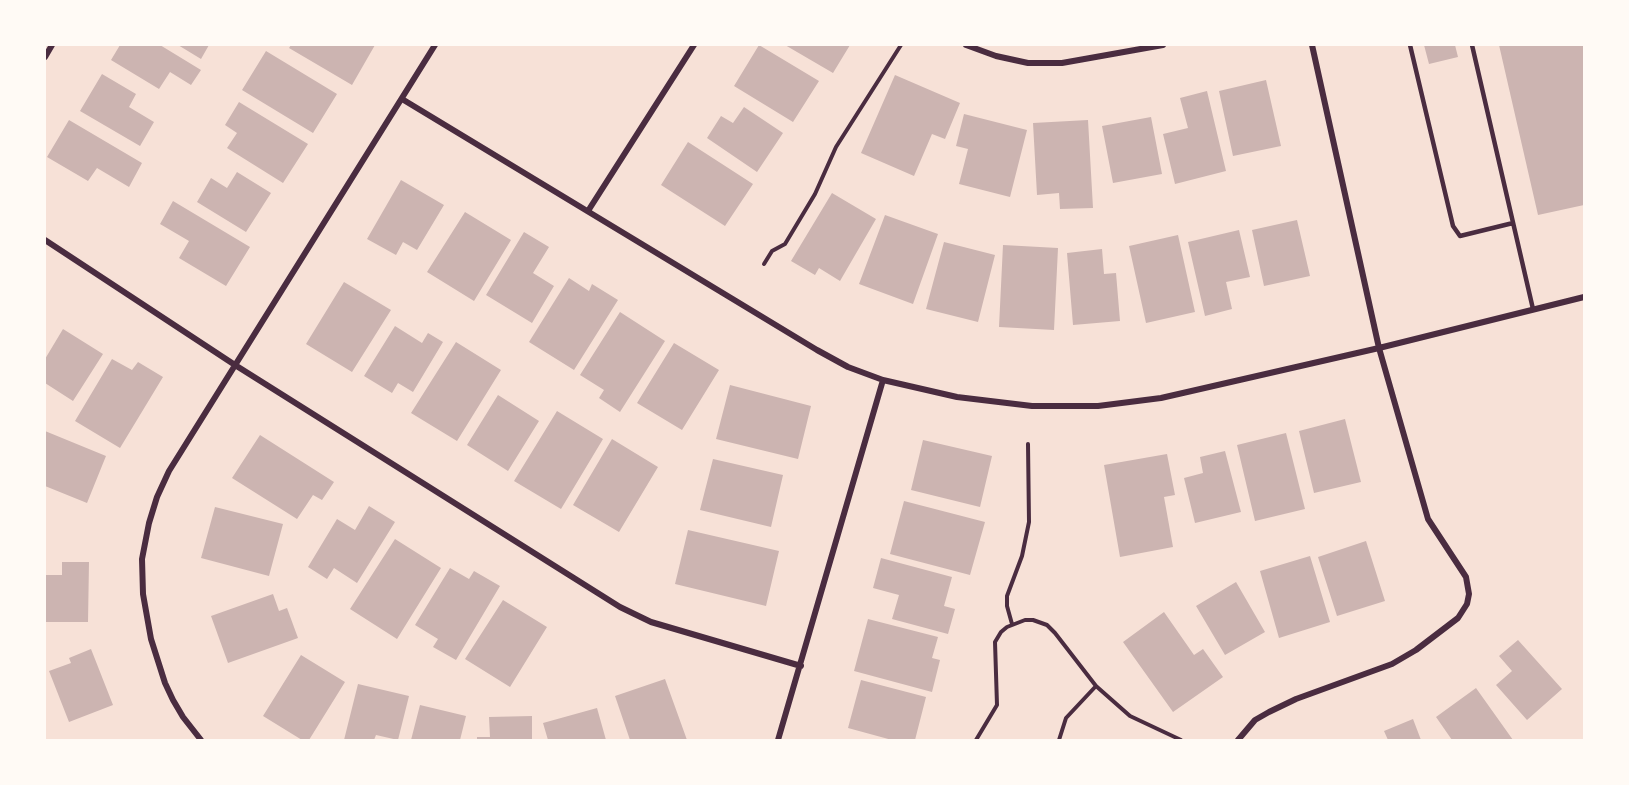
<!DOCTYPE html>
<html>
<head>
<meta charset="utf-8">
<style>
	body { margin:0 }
	#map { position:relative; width:1629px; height:785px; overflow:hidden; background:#f7e1d7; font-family:"DM Sans",sans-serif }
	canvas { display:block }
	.frame { position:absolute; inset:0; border:46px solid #fffaf5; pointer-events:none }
</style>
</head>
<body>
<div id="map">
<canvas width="1629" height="785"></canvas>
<div class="frame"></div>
</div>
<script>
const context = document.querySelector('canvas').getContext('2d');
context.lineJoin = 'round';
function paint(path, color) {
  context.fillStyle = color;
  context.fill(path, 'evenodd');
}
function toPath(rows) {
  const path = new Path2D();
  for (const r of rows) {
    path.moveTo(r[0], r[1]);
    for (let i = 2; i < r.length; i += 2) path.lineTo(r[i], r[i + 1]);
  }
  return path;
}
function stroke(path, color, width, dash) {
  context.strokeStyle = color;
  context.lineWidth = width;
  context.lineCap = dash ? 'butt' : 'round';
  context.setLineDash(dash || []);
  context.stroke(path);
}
paint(toPath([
	[120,45,160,45,201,70,191,85,170,72,159,89,111,60],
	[178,45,209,45,201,59],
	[291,45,375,45,352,85,289,48],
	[759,45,819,81,793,122,734,86],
	[785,45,850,45,833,73],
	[1424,45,1455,45,1458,57,1429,64],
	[1499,45,1584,45,1584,205,1538,215],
	[266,51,337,94,313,133,242,90],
	[102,74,136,94,129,107,154,122,140,146,80,111],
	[895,75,960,103,945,139,932,134,914,176,861,153],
	[1266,80,1281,146,1233,156,1219,91],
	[1207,91,1226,171,1175,184,1163,134,1188,128,1180,98],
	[239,102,308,144,283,183,227,148,237,133,225,125],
	[744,107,783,133,757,172,707,138,721,116,733,123],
	[964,114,1027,130,1010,197,959,184,968,149,956,146],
	[1151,117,1162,174,1113,183,1102,126],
	[69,120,142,163,129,187,97,168,88,181,47,157],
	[1088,120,1093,208,1060,209,1059,193,1037,195,1033,123],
	[688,142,753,184,725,226,661,185],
	[237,172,271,193,246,232,197,202,211,178,227,188],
	[401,180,444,205,417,250,403,242,396,255,367,239],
	[832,193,876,219,840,281,819,268,815,275,791,261],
	[173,201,250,247,226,286,179,258,189,241,160,224],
	[465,212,511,240,474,301,427,272],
	[885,215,938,234,913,304,859,284],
	[1297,220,1310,276,1264,286,1252,230],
	[1239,230,1250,277,1226,282,1232,309,1205,316,1188,242],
	[524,232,549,247,533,273,554,286,532,323,486,295],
	[1178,235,1195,312,1146,323,1129,246],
	[944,242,995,255,978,322,926,309],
	[1003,245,1058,248,1054,330,999,327],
	[1102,249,1104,274,1116,273,1120,321,1073,325,1067,253],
	[569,278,589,291,592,284,618,300,574,370,529,342],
	[344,282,391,310,352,372,306,344],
	[620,312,665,341,620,412,599,398,604,390,580,375],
	[395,326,422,343,428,333,443,342,413,392,398,383,392,393,364,376],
	[63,329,103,354,73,401,45,383,45,359],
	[456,342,501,370,457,441,411,413],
	[674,343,719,370,682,430,637,403],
	[112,359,132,370,138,362,163,377,120,448,75,421],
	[730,385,811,406,798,459,716,439],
	[498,395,539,421,508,471,467,445],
	[557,411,603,439,561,509,514,481],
	[1345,419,1361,482,1314,493,1299,431],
	[45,431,106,456,87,503,45,486],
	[1286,433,1305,509,1255,521,1237,445],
	[260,435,334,482,322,500,313,495,297,519,232,478],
	[612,439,658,467,619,532,573,505],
	[923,440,992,456,980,507,911,490],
	[1225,451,1241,512,1195,523,1184,478,1203,473,1200,457],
	[1167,454,1175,495,1164,497,1173,547,1120,557,1104,465],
	[713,459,783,475,771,527,700,510],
	[904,501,985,522,970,575,890,554],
	[369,506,395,522,357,583,334,568,327,579,308,567,337,519,355,530],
	[215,507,283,524,269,576,201,558],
	[688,530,779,551,766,606,675,584],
	[395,539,441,568,397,639,350,609],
	[1366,541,1385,601,1337,616,1318,557],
	[1310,556,1330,622,1279,638,1260,571],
	[881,558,952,577,944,606,955,609,948,634,892,619,899,595,873,588],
	[62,562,89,562,88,622,45,622,45,575,62,575],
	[450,568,469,579,474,571,500,586,456,660,433,647,438,639,415,625],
	[1236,582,1265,632,1225,655,1196,606],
	[273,594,279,611,287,608,298,638,228,663,211,616],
	[503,600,547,627,510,687,465,659],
	[1164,612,1194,655,1203,649,1223,677,1173,712,1123,642],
	[868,619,938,637,932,658,940,660,932,692,854,671],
	[1518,640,1562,689,1527,720,1496,685,1512,671,1499,656],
	[91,649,113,705,69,722,49,671,71,663,69,658],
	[301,655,345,682,309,740,302,740,263,716],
	[665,679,687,740,630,740,615,696],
	[861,680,926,697,915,740,892,740,848,728],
	[358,684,409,696,398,740,376,735,374,740,344,740],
	[1476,688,1513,740,1452,740,1436,717],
	[420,705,466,716,460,740,411,740],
	[597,708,606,740,548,740,543,723],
	[532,716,532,740,477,740,477,737,490,737,489,717],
	[1413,719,1421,740,1388,740,1384,731]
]), '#ccb4b1');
stroke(toPath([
	[764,264,772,251,785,244,815,194,836,147,901,45],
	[1012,624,1007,606,1007,596,1022,556,1029,522,1028,444],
	[1096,686,1130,716,1181,740],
	[976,740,997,705,995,642,1001,632,1007,627,1025,620,1033,620,1047,625,1055,633,1096,686,1066,718,1059,740]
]), '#4a2c40', 4);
stroke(toPath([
	[1410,45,1453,226,1460,236,1513,223],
	[1472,45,1533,309]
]), '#4a2c40', 4.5);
stroke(toPath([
	[966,45,996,56,1028,63,1062,63,1163,45],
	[45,57,52,45],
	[402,99,817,350,848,367,883,380,957,397,1032,406,1098,406,1161,398,1379,348,1584,297],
	[588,211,694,45],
	[45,240,235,365,620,607,651,622,801,666],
	[201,740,183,717,173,700,165,683,151,639,143,594,142,559,149,523,157,497,169,471,435,45],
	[778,740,883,380],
	[1238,740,1255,720,1269,712,1296,699,1392,664,1416,650,1458,618,1467,604,1469,594,1466,577,1428,519,1379,348,1312,45]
]), '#4a2c40', 6);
</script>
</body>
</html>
